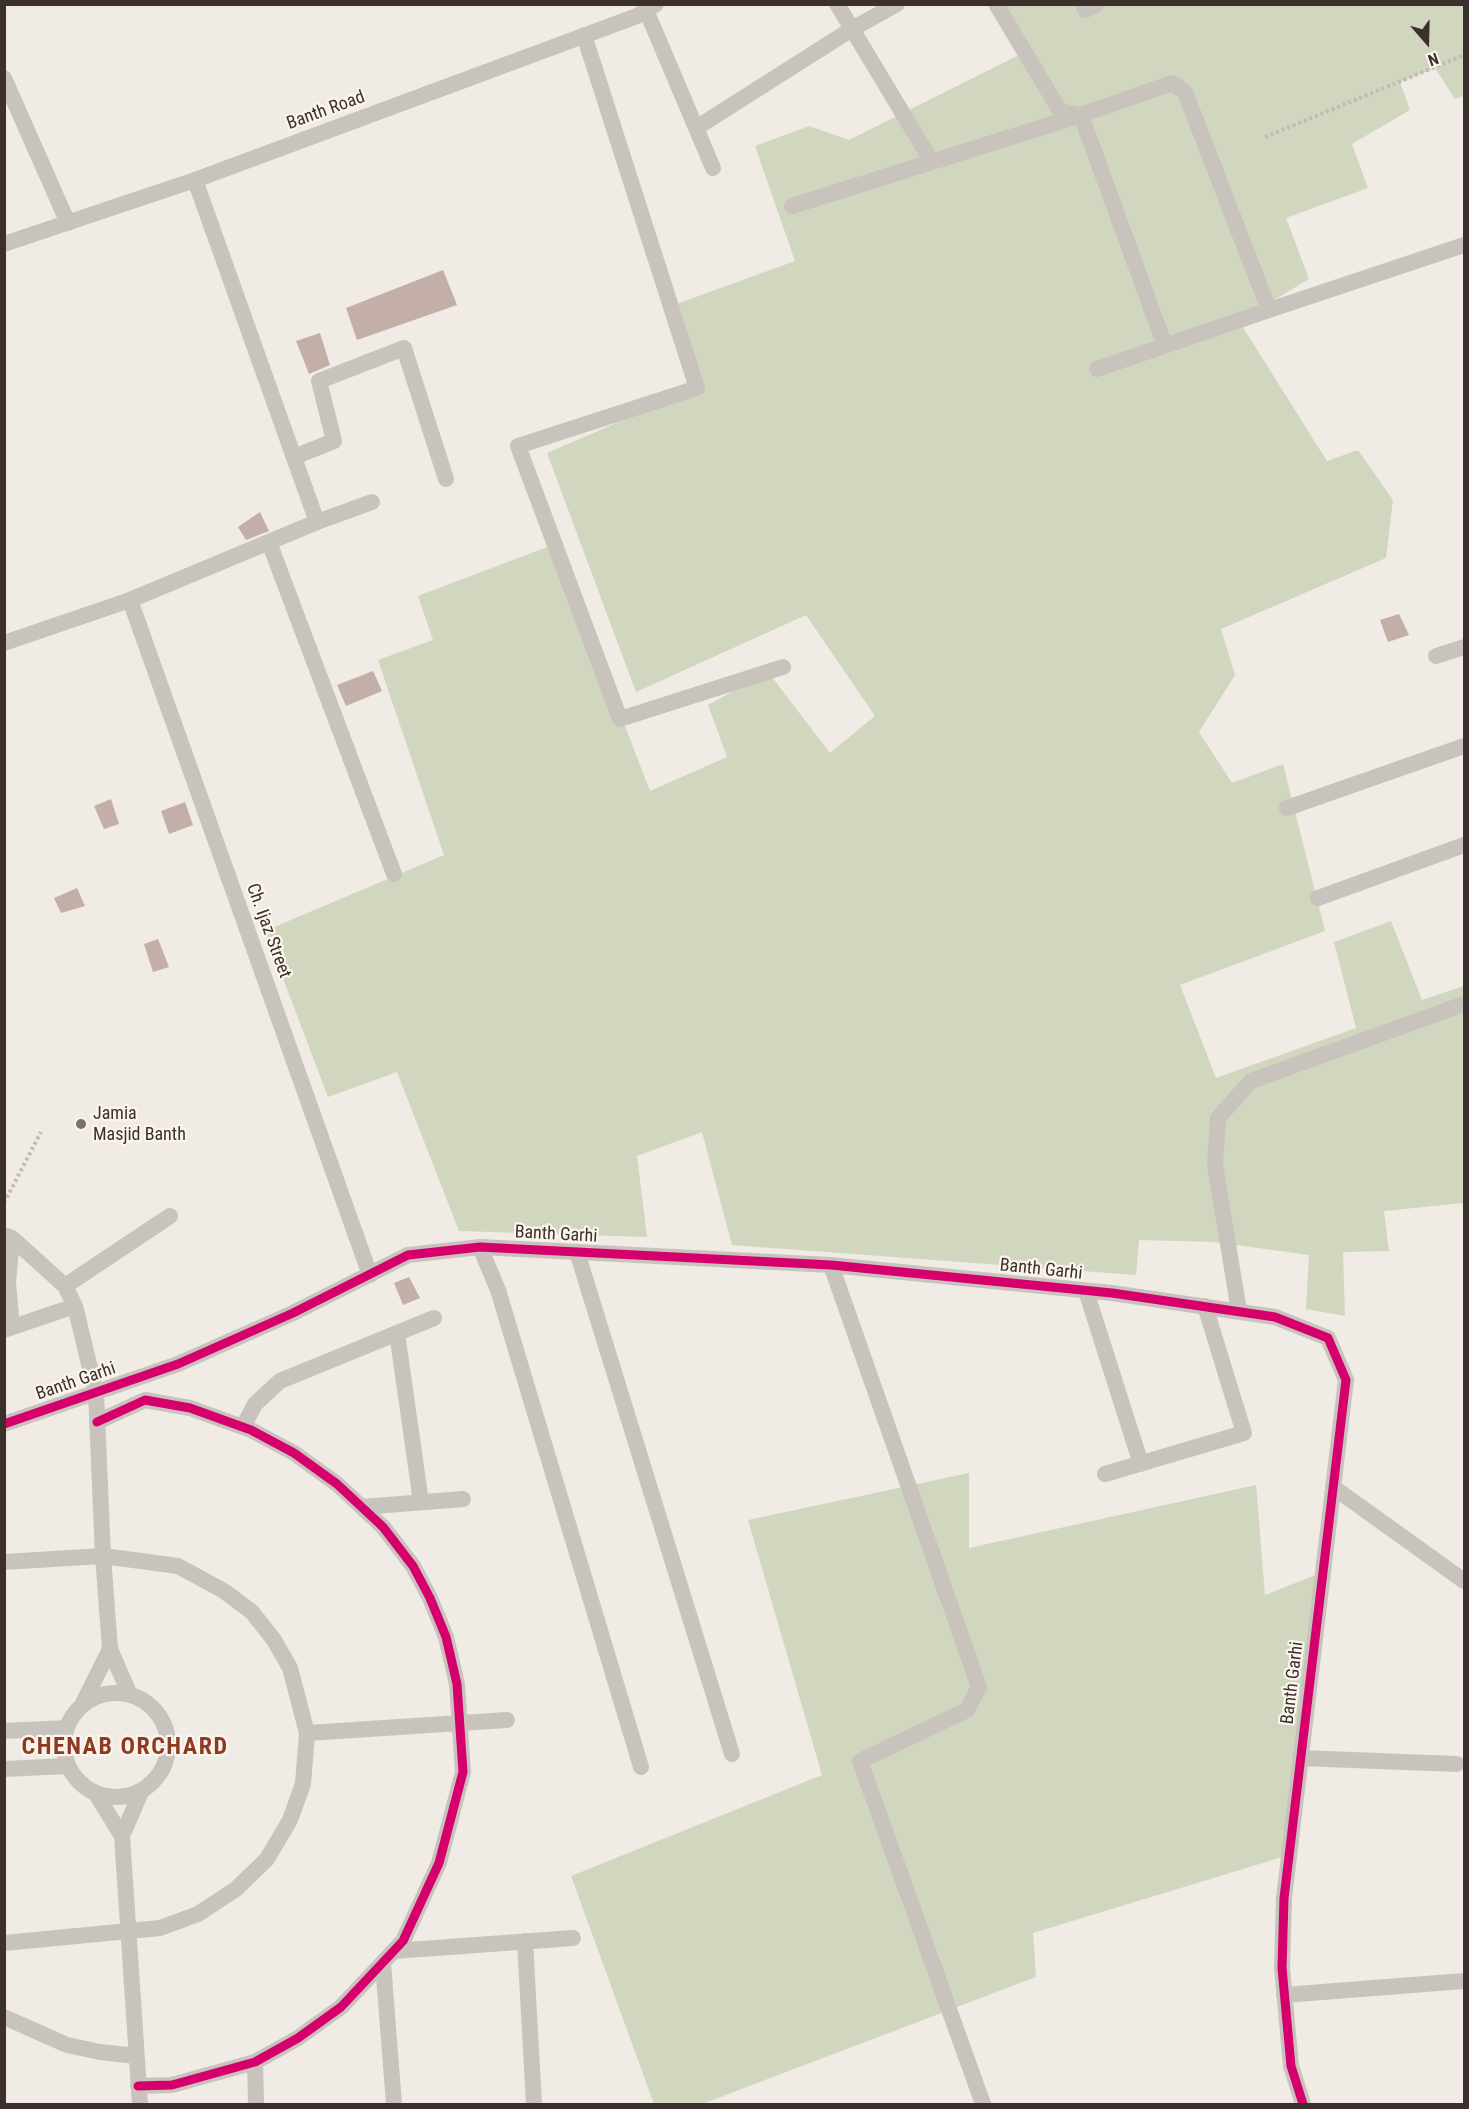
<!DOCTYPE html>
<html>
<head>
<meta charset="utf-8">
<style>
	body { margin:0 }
	#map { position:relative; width:1469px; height:2109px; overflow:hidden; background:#f0ebe5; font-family:"Roboto Condensed",sans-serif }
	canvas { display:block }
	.frame { position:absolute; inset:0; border:6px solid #3b302b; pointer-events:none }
	.north { position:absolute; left:1397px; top:12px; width:60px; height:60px; -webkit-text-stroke:4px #fbf5ee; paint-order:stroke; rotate:160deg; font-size:16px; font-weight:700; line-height:24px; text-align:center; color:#3b302b }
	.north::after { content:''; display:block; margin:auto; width:21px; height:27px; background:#3b302b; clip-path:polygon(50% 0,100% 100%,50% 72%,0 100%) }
</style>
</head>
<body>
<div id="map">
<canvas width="1469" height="2109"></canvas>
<div class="frame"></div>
<div class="north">N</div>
</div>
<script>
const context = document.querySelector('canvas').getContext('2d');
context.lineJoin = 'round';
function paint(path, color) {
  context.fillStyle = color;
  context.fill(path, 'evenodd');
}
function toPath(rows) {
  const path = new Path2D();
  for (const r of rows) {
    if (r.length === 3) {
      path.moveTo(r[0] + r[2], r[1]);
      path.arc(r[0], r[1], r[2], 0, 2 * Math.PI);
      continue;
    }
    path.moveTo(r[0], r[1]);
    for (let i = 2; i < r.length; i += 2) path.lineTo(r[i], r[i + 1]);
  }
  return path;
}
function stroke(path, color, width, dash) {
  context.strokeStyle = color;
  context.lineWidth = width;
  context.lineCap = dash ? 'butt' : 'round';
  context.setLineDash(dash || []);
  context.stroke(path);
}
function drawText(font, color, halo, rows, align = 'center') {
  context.font = font + ' "Roboto Condensed",sans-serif';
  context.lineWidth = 4.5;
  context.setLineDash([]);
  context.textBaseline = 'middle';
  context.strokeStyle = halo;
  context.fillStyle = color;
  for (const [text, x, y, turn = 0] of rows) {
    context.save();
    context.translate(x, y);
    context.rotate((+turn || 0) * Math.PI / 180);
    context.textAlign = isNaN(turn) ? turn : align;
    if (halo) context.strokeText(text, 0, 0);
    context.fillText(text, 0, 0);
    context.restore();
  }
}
paint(toPath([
	[996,5,1464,5,1464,96,1455,99,1435,68,1400,82,1410,110,1352,144,1368,188,1286,218,1309,279,1239,321,1327,461,1358,450,1393,500,1386,558,1221,629,1235,675,1199,732,1232,783,1283,764,1325,931,1180,985,1216,1078,1356,1028,1334,942,1391,921,1422,1000,1464,986,1464,1203,1384,1211,1389,1251,1343,1252,1345,1316,1306,1309,1309,1255,1215,1242,1139,1240,1136,1275,732,1245,702,1132,637,1156,647,1237,459,1231,397,1072,328,1097,265,931,444,855,378,660,433,640,418,596,555,544,650,791,727,757,708,705,768,672,830,753,875,716,806,615,636,692,547,453,697,388,671,306,795,261,755,146,809,126,849,140,1025,52],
	[969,1473,969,1548,1256,1485,1265,1595,1323,1572,1289,1855,1033,1933,1036,1977,702,2104,654,2104,571,1876,822,1775,748,1520]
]), '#d1d6bf');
paint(toPath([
	[443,270,457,305,357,340,346,308],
	[320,333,330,365,309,374,296,341],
	[260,512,269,531,246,540,238,527],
	[1399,614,1409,635,1388,642,1380,620],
	[373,671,382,691,346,706,337,685],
	[111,799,119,824,104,829,94,806],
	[185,802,193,825,169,834,161,811],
	[77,888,85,906,61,913,54,898],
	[158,939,169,967,153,972,144,944],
	[409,1277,420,1298,403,1305,394,1283]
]), '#c3afa7');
stroke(toPath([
	[1265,137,1464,55],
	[4,1203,41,1132]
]), '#c2bbb6', 4, [3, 3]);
stroke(toPath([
	[837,4,932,162],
	[996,4,1060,111,1081,115,1172,83,1185,92,1269,310,1464,245],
	[1083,4,1085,10,1097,4],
	[646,10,713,168],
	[584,35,697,388,518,446,620,719,783,667],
	[4,78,68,223],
	[696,128,852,29,897,4],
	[195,180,317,522],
	[792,206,1081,115,1165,346],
	[4,244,195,180,637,16,656,4],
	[1097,369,1269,310],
	[294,457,334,441,319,381,404,348,446,479],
	[269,542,394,874],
	[130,600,370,1275],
	[4,643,130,600,317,522,372,502],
	[1436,656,1464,647],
	[1287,808,1464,746],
	[1318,898,1464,845],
	[4,1235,12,1238,65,1286,75,1306,96,1393,103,1556,110,1649,130,1695],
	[12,1238,8,1282,12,1327],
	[480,1247,498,1290,641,1767],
	[577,1252,732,1754],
	[831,1265,979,1687,967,1710,860,1761,983,2104],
	[65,1286,170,1216],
	[1086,1291,1141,1464],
	[1239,1311,1215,1165,1218,1118,1251,1081,1464,1004],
	[4,1330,75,1306],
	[397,1333,421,1502],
	[97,1422,145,1400,190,1408,251,1430,294,1453,337,1484,383,1527,413,1566,430,1598,446,1637,457,1684,463,1772,439,1863,403,1941,341,2007,298,2038,255,2062,172,2085,138,2086],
	[4,1424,178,1364,293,1313,408,1255,480,1247,831,1265,1112,1293,1275,1317,1328,1338,1346,1380,1284,1898,1282,1968,1291,2066,1303,2104],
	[243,1427,255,1404,280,1381,434,1318],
	[1105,1474,1244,1433,1205,1306],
	[1333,1487,1464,1581],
	[362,1507,463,1499],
	[4,1562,103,1556,178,1566,224,1591,252,1612,274,1640,290,1668,307,1733,303,1784,290,1820,267,1859,236,1889,198,1914,160,1928,4,1943],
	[116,1745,52],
	[82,1705,110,1649],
	[4,1731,67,1728],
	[307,1733,507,1720],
	[1300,1758,1457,1764],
	[4,1769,68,1766],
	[96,1794,122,1836],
	[525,1941,534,2104],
	[394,1951,573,1938],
	[383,1963,394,2104],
	[1284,1995,1464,1981],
	[4,2017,67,2045,100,2052,136,2056],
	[255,2062,256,2104],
	[140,2104,122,1836,141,1792]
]), '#c9c3be', 16);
stroke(toPath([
	[97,1422,145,1400,190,1408,251,1430,294,1453,337,1484,383,1527,413,1566,430,1598,446,1637,457,1684,463,1772,439,1863,403,1941,341,2007,298,2038,255,2062,172,2085,138,2086],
	[4,1424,178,1364,293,1313,408,1255,480,1247,831,1265,1112,1293,1275,1317,1328,1338,1346,1380,1284,1898,1282,1968,1291,2066,1303,2104]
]), '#d6006c', 9);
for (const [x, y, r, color] of [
	[81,1124,6,"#7a716c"]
]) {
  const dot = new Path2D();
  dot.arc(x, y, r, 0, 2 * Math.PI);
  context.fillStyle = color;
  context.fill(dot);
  stroke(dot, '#fbf5ee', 2);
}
drawText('18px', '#3b302b', '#fbf5ee', [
	["Banth Road",326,111,-20],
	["Ch. Ijaz Street",268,931,70],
	["Banth Garhi",556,1235,3],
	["Banth Garhi",1041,1270,6],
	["Banth Garhi",76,1382,-19],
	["Banth Garhi",1293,1683,-83]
]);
drawText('18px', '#3b302b', '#fbf5ee', [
	["Jamia",93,1114],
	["Masjid Banth",93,1135]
], 'left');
context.letterSpacing = '1.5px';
drawText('bold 24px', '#8c3b22', '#fbf5ee', [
	["CHENAB ORCHARD",125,1748]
]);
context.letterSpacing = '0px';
</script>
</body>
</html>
